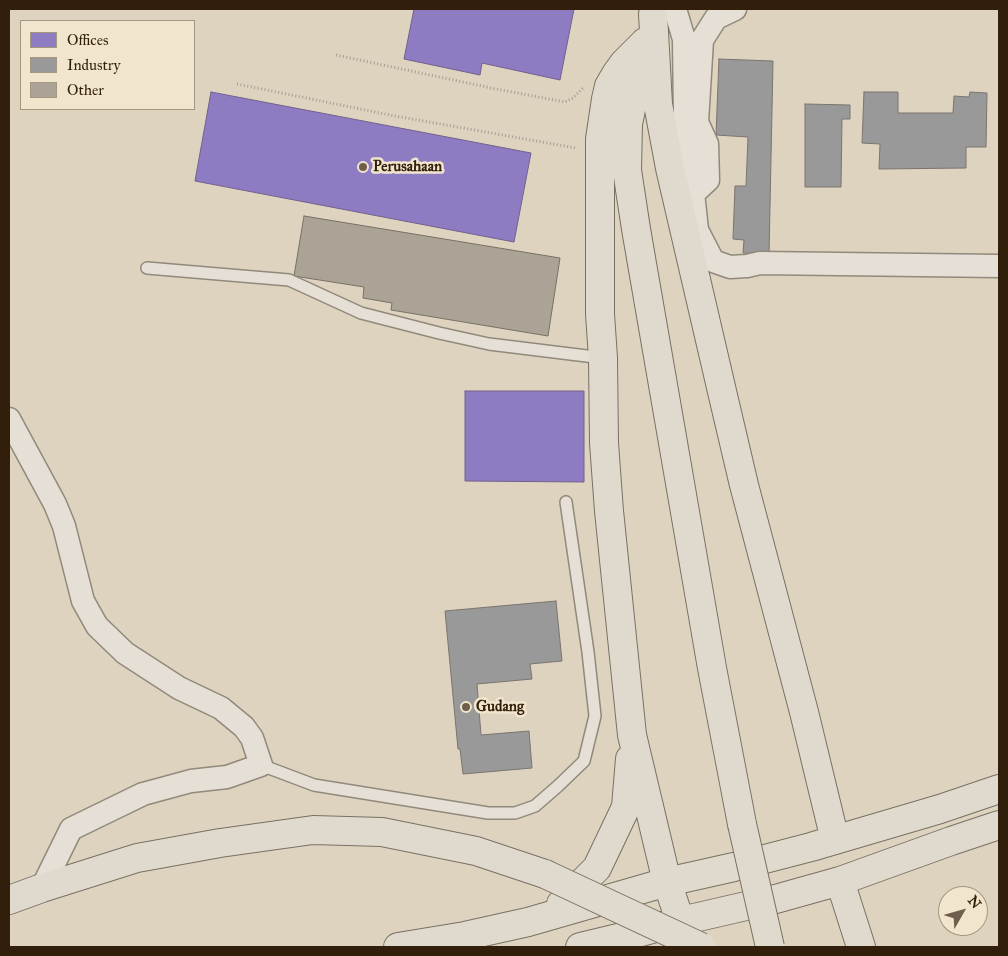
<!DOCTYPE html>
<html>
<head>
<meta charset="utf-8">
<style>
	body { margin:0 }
	#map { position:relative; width:1008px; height:956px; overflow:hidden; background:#ded3bf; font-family:"IM FELL Great Primer",serif }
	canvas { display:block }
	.frame { position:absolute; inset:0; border:10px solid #311f0c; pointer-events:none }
	.legend { position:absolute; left:20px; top:20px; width:175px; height:90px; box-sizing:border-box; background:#f2e5cd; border:1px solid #a59680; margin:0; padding:6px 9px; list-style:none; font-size:15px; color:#311f0c }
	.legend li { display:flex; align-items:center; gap:10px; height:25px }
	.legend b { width:25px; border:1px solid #a59680 }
	.north { position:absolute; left:938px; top:886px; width:50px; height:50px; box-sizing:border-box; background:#f2e5cd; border:1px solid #a59680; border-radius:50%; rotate:52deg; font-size:14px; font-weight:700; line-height:20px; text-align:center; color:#311f0c }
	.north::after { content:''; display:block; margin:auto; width:18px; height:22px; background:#6e5e4b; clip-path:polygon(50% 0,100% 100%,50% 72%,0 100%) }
</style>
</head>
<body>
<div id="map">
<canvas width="1008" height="956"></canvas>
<div class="frame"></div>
<ul class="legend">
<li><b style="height:14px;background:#8e7cc3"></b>Offices</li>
<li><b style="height:14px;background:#999"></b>Industry</li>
<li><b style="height:14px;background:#aba395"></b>Other</li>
</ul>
<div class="north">N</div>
</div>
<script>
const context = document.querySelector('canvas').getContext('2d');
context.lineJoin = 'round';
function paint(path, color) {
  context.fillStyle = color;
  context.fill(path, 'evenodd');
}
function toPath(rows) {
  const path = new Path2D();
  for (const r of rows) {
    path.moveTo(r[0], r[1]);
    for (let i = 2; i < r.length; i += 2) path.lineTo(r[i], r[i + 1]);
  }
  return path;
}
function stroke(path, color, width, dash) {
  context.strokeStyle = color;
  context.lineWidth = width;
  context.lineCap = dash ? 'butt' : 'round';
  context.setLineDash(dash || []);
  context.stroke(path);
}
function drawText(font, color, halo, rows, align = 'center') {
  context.font = font + ' "IM FELL Great Primer",serif';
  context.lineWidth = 5;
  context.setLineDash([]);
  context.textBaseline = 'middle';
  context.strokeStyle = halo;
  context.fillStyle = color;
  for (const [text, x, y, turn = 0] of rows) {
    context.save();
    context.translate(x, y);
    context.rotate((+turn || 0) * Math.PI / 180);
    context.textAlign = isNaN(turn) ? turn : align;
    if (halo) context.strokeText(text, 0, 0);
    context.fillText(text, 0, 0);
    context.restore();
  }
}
const offices = toPath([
	[414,9,574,9,560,80,482,63,480,75,404,59,414,9],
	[211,92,531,153,514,242,195,181,211,92],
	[465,391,584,391,584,482,465,481,465,391]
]);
paint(offices, '#8e7cc3');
stroke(offices, '#72608c', 1);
const industry = toPath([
	[719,59,773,61,769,255,743,253,744,240,733,239,735,186,746,186,748,137,716,135,719,59],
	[864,92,898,92,898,113,953,113,954,96,969,97,970,92,987,93,986,147,966,147,966,168,879,169,880,144,862,143,864,92],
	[805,104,850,105,850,119,842,119,841,187,805,187,805,104],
	[556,601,562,661,530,664,532,679,477,684,481,735,529,731,532,768,463,774,460,749,458,749,445,611,556,601]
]);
paint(industry, '#999');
stroke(industry, '#7a746f', 1);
const building = toPath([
	[304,216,560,258,548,336,391,310,392,303,363,298,364,287,294,276,304,216]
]);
paint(building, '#aba395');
stroke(building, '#787063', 1);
const lane = toPath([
	[147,268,289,280,361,313,439,333,489,344,603,358],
	[261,765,314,785,488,813,515,813,535,806,558,786,584,761,595,716,588,652,566,502]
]);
const street = toPath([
	[675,9,684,39,685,119,697,230,713,261,730,267,747,266,760,263,999,266],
	[693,194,708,180,707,144,697,122,702,40,716,18,735,9],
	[9,419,55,504,64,526,83,601,97,626,125,653,179,688,221,708,244,727,252,738,261,765,227,777,191,781,143,794,71,829,42,888]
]);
const highway = toPath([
	[653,14,658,104,670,168,724,400,744,485,804,712,835,840],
	[645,42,624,63,616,74,609,86,606,99,600,139,600,314,603,358,604,443,609,511,632,735,667,882,689,947],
	[645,42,628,124,627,170,636,229,712,668,742,824],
	[840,881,861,947],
	[9,900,42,888,137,858,220,843,313,830,382,832,476,851,545,874],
	[561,904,597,868,626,807,630,759],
	[398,947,465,936,528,922,667,882,734,867,811,847,940,809,999,789],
	[580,947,630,935,681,921,772,900,840,881,951,841,999,825]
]);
stroke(lane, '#91897b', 14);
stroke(street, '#91897b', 25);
stroke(highway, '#787063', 30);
stroke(toPath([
	[336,55,491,88,565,102,573,98,583,88],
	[237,84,395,116,576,148]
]), '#a39d94', 3, [1, 2.5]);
stroke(lane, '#e5dfd5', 11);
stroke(street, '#e5dfd5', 22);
stroke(highway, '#e0dace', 28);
const highwayBridge = toPath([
	[742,824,770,947],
	[545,874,701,947]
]);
stroke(highwayBridge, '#787063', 30, []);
stroke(highwayBridge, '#e0dace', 28);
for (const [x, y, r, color] of [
	[363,167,5,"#6e5e4b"],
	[466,707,5,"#6e5e4b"]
]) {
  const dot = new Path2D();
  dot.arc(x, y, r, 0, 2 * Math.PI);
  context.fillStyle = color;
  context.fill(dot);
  stroke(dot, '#f2e5cd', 2);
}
drawText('bold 15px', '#311f0c', '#f2e5cd', [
	["Perusahaan",373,167],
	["Gudang",476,707]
], 'left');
</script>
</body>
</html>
